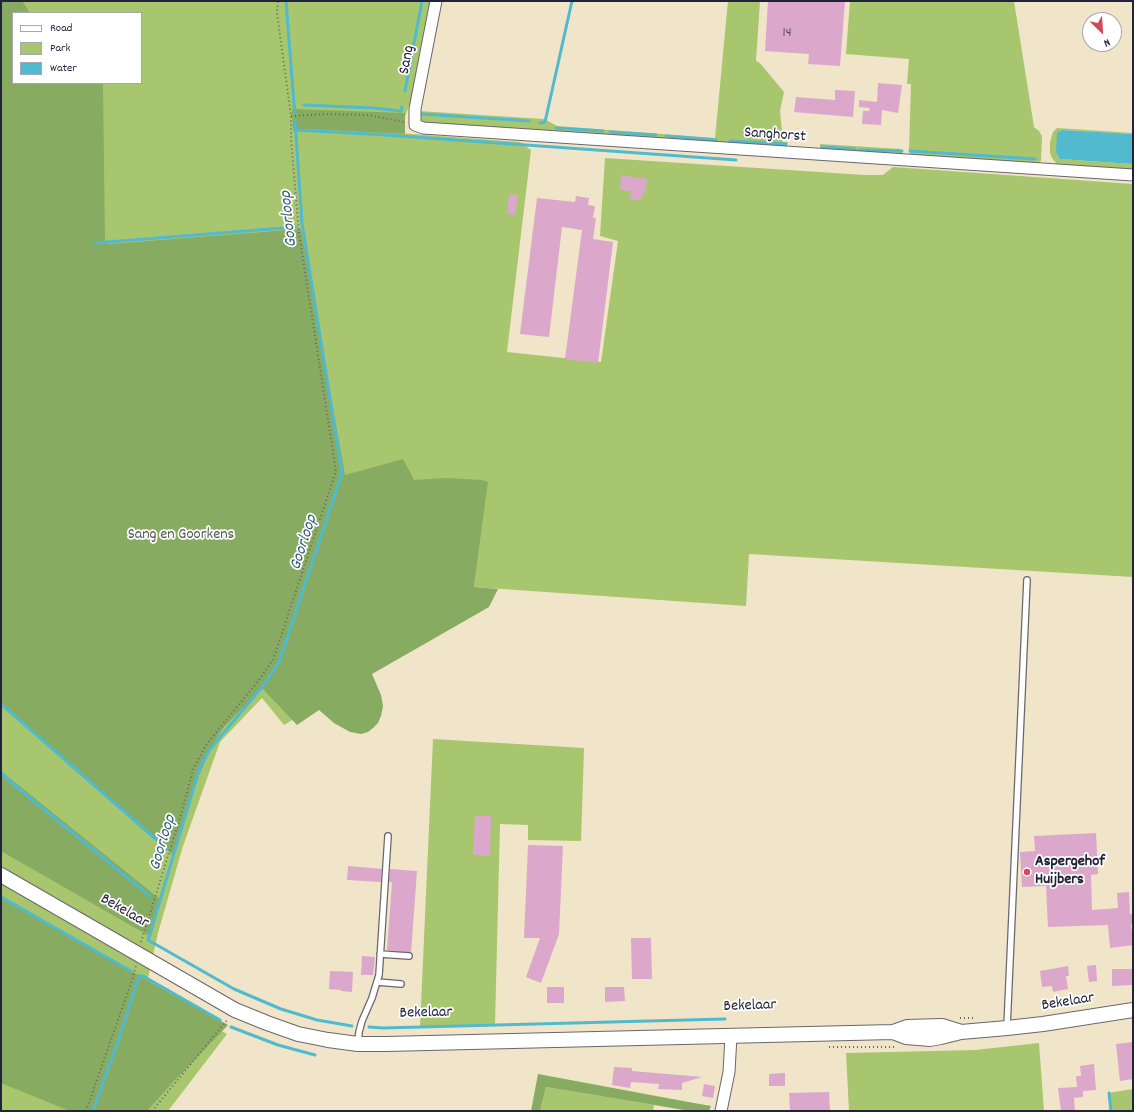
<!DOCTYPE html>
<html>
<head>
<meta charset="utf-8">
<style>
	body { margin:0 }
	#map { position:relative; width:1134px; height:1112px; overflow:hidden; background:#f0e5c9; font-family:Dekko,sans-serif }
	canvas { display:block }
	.frame { position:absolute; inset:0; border:2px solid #22223b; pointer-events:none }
	.legend { position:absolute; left:12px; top:12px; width:130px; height:72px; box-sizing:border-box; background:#fff; border:1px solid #a7a7b1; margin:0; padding:5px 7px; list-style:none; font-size:12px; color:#22223b }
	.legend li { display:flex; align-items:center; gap:8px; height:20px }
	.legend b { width:20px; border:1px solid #a7a7b1 }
	.north { position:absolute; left:1082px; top:12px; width:40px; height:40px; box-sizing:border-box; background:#fff; border:1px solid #a7a7b1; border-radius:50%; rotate:155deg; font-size:11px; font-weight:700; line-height:16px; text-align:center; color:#22223b }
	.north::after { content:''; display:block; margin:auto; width:14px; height:18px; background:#d1495b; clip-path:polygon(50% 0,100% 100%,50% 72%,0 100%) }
</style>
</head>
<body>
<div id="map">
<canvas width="1134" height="1112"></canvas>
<div class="frame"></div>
<ul class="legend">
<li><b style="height:5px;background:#fff"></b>Road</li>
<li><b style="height:11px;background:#a8c66e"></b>Park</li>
<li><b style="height:11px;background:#51bace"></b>Water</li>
</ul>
<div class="north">N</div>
</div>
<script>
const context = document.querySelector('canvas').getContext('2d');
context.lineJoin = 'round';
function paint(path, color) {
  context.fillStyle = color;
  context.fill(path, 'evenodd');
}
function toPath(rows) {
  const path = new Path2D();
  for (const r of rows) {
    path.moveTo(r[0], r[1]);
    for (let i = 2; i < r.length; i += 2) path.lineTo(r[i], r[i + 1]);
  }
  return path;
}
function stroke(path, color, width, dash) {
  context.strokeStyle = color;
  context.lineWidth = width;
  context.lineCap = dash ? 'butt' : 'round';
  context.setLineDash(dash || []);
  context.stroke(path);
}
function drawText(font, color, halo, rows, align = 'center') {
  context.font = font + ' Dekko,sans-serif';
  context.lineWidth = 3.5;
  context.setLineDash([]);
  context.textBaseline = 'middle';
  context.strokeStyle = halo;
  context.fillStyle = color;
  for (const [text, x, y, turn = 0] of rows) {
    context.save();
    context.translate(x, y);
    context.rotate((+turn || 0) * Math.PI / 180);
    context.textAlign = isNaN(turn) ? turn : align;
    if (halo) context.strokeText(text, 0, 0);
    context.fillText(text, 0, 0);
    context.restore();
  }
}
paint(toPath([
	[1,1,431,1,414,92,399,133,520,142,531,150,507,352,601,362,618,241,600,236,605,158,865,175,883,175,893,167,1133,184,1133,577,749,554,746,606,474,587,488,482,470,613,284,725,262,698,220,742,183,846,158,933,146,987,227,1034,168,1111,1,1111],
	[13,13,141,13,141,83,13,83],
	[728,1,760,1,756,61,760,63,784,92,780,111,783,142,788,142,785,150,422,125,418,115,419,111,544,119,557,126,715,138],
	[850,1,1014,1,1034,127,1039,131,1042,136,1041,161,1034,167,910,156,909,149,911,84,907,84,909,59,846,54],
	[1057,128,1133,133,1133,134,1062,130,1060,159,1133,164,1133,174,1061,169,1052,158,1050,153,1050,142,1053,132],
	[820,144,901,149,903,152,900,158,825,153,820,148],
	[433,739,584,748,581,841,528,840,528,825,500,824,495,1025,420,1027],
	[1039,1043,1044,1111,849,1111,846,1053,975,1050],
	[546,1087,654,1105,653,1111,540,1111],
	[1133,1089,1133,1111,1110,1111,1108,1093]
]), '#a8c66e');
paint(toPath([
	[1,1,22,1,30,13,13,13,13,83,103,83,105,243,110,244,301,229,345,475,403,459,414,480,447,478,482,480,488,482,474,587,498,589,489,607,372,674,381,695,383,706,381,716,378,723,373,728,368,732,361,734,350,732,334,723,319,710,297,725,262,688,224,727,213,744,197,780,177,841,174,856,1,702],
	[292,109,405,113,405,134,306,129,293,131],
	[1,771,161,900,151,937,1,851],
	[1,895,140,976,228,1025,174,1081,147,1111,70,1111,1,1083],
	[538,1074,683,1101,711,1106,709,1111,690,1111,546,1087,540,1111,531,1111]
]), '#86ab61');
paint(toPath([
	[1062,130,1133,134,1133,164,1060,159,1056,152,1057,133]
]), '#51bace');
stroke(toPath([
	[286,1,294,104],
	[405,91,422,1],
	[294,104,295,112],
	[304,105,373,108,401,111,402,107],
	[422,114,529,121],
	[295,121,302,223,342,473,279,662,263,686,210,749,200,767,148,940,234,989,281,1009,317,1020,352,1026],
	[540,123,545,122,572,1],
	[556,128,603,131],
	[296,130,386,135,736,160],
	[610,132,656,135],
	[666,136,716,140],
	[730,141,786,144],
	[822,147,855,149],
	[859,150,902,151],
	[910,151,1035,159],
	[95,243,296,227],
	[1,704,167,849],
	[1,773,25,794,150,896],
	[1,897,131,971],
	[231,1027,278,1045,315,1055],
	[369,1027,383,1028,725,1019],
	[1109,1093,1111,1111],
	[93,1111,117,1044,139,976,143,976,220,1020]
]), '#51bace', 3);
paint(toPath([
	[768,1,845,1,840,66,808,64,809,54,765,51],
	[878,83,902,85,898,113,882,110,881,125,862,124,863,111,869,111,870,108,859,107,859,100,877,102],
	[835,90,855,91,853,117,794,112,796,97,835,100],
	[621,175,647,179,645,193,642,193,641,200,630,199,631,191,620,190],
	[509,194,518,195,515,215,507,214],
	[576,196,589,198,588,205,595,206,593,218,596,218,593,239,613,242,598,363,565,359,582,230,562,227,549,337,520,334,537,198,575,202],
	[475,816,491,816,490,856,473,855],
	[1096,833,1098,874,1091,875,1092,910,1118,908,1117,893,1129,892,1130,914,1133,914,1133,924,1131,924,1133,945,1110,948,1108,925,1048,927,1046,886,1022,887,1020,852,1035,851,1034,836],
	[528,845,563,846,559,934,541,983,526,977,540,938,524,938],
	[348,866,382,869,381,882,347,880],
	[390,869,417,871,411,953,387,950,392,882,389,882],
	[631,938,651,938,652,979,632,979],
	[362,956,375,957,373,975,361,975],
	[1096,965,1097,981,1089,982,1087,966],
	[1068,966,1069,976,1066,976,1068,989,1053,992,1052,986,1042,987,1040,971],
	[1112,969,1133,969,1133,985,1112,986],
	[330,971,353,972,352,992,341,991,341,990,329,989],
	[547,987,564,987,564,1003,547,1003],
	[605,987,624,987,625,1001,605,1002],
	[1133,1042,1133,1079,1120,1081,1116,1044],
	[1094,1064,1096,1090,1083,1091,1083,1097,1074,1098,1075,1111,1061,1111,1058,1088,1077,1087,1076,1076,1081,1076,1080,1066],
	[614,1067,632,1068,632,1071,702,1077,682,1083,682,1090,658,1089,659,1084,631,1082,630,1088,612,1085],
	[785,1073,785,1086,769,1086,769,1074],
	[704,1084,715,1086,713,1098,702,1096],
	[829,1092,830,1111,790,1111,789,1093]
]), '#dba7cb');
const service = toPath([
	[380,954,409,956],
	[377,982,401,984],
	[1007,1027,1027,580],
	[358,1043,359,1032,362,1021,372,998,379,975,388,836]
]);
const minor = toPath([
	[436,1,415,109,415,125,423,128,1133,175],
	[721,1111,729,1072,731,1036]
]);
const tertiary = toPath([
	[1,875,235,1010,267,1023,298,1034,328,1040,358,1044,386,1044,893,1032,907,1027,942,1026,961,1032],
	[893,1032,906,1037,930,1039,941,1037,961,1032,1007,1028,1043,1024,1133,1010]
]);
stroke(service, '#6a666d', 8);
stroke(minor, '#6a666d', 13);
stroke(tertiary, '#6a666d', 16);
stroke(toPath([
	[291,116,327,114,368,115,404,122],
	[141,942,180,818,193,770,206,745,259,680,273,660,336,471,299,233,291,139,291,116,277,13,278,1],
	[960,1018,973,1018],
	[829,1047,895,1047],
	[86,1111,132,980,136,966],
	[152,1111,228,1019]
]), '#6a666d', 2, [1, 3]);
stroke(service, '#fff', 5.5);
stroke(minor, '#fff', 11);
stroke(tertiary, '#fff', 14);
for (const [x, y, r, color] of [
	[1027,872,4,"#d1495b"]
]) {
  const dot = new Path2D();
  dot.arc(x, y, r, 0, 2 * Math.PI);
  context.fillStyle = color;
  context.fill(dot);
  stroke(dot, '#fff', 1.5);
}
drawText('14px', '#50435f', null, [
	["14",787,34]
]);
drawText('16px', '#22223b', '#fff', [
	["Sang",408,60,-79],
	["Sanghorst",775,136,4],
	["Bekelaar",124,912,30],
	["Bekelaar",1068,1003,-9],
	["Bekelaar",750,1007,-2],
	["Bekelaar",426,1014,-1]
]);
drawText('16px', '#515b4d', '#fff', [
	["Sang en Goorkens",181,536]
]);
drawText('bold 16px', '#22223b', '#fff', [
	["Aspergehof",1035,863],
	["Huijbers",1035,881]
], 'left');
drawText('italic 17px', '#355f76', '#fff', [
	["Goorloop",290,219,-96],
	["Goorloop",305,543,-72],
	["Goorloop",164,843,-73]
]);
</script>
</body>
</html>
